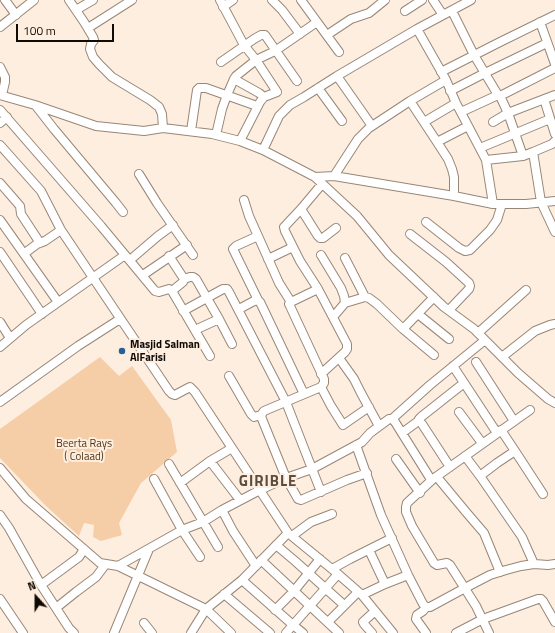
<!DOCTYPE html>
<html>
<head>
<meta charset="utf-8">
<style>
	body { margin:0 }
	#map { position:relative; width:555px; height:633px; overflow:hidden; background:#feeee0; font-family:"Titillium Web",sans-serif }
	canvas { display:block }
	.north { position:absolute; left:16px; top:577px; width:40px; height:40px; -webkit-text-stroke:3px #feeee0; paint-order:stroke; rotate:339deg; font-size:11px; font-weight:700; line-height:16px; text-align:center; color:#100a05 }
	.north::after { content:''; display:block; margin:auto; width:14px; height:18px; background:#100a05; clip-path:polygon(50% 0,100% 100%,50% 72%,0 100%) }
	.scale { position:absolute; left:16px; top:24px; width:98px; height:18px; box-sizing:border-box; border:2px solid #100a05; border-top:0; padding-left:5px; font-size:12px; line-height:14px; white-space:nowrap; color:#100a05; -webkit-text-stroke:3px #feeee0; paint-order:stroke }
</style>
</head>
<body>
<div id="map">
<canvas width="555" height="633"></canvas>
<div class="north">N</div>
<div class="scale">100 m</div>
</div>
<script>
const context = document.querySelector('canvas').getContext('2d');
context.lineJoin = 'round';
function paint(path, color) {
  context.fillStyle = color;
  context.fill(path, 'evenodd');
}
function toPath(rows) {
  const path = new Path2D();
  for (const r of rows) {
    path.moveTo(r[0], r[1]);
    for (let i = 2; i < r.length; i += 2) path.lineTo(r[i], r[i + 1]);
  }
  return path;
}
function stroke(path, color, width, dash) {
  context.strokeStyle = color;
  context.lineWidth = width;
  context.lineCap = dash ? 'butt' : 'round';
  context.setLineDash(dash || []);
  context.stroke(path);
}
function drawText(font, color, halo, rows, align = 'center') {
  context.font = font + ' "Titillium Web",sans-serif';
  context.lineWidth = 4;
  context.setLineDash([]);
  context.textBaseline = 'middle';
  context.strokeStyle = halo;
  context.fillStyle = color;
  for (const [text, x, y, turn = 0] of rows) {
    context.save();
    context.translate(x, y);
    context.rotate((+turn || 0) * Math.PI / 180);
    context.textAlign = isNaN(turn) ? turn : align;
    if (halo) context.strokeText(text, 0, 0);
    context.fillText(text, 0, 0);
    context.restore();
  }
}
paint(toPath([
	[100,357,119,376,132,366,171,420,177,452,141,483,119,523,122,535,101,541,93,537,94,525,84,523,79,536,46,506,0,458,0,429]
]), '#f5cda7');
const minor = toPath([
	[5,0,16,15],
	[69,0,84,22,93,37,94,40,91,44,90,49,93,57,99,64,112,77,150,100,159,107,162,114,163,128],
	[220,0,244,45,256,60,277,92,264,97,260,102,240,141],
	[272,0,282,10,300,34],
	[301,0,339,52],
	[433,0,443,15],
	[223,7,233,0],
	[76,10,93,0],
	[405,11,422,0],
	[452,11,474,55,498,95,500,96,508,113,523,156],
	[540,22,555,64],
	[0,27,34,0],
	[88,28,132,0],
	[417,29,446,80,456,103,486,160,493,204],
	[327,35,351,19,369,13,385,0],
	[221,62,254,39,261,35,265,35,297,81],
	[0,67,5,77,5,82,2,95],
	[441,72,500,42,555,15],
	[337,76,372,126],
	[234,79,259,93,264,97],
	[318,88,342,121],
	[450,91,485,73,547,43],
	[0,95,35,105,96,126,144,131,163,128,212,134,240,141,263,150,315,177,357,216,389,255,444,307,474,329,518,373,548,399,555,403],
	[500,96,555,68],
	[544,99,555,134],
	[410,101,437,142],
	[36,106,54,129,116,203,123,212],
	[0,110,101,226,155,291,159,292,169,289,172,291,183,282,184,279,169,256],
	[461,112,498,95],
	[424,122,456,103],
	[493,122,508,113,555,95],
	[0,123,7,117],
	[191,131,197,90,199,88,206,88,257,106],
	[216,135,222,109,227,95,234,79,236,76,256,60,275,51,317,22],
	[0,145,41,191,61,230,169,391,172,394,175,395,190,387,195,392,288,533,338,574,362,595,393,633],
	[480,148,550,119],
	[263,150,279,116,290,105,304,97,337,76,417,29,471,0],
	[533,152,552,144,555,141],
	[486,160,523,156,533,152,541,202,555,232],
	[139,174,157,203,193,255],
	[334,176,358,139,369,128,410,101,446,80],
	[315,177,334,176,454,196,493,204,526,204,555,201],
	[0,183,20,206,21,214,40,243],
	[454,196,454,177,452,169,448,159,437,142,468,126],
	[244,200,249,216,279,283,291,302],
	[301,209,318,236,320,238,323,238,336,228],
	[0,220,58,302],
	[426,222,459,248,465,251,470,250,490,230,497,220,502,204],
	[410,234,446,262,469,283,470,286,469,289,449,310],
	[0,252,42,314],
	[25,253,37,244,45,241,61,230],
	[321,255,341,288,344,296,345,303,333,317],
	[345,258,365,297],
	[268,259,293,247],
	[130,260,158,236,173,225],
	[143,275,187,245],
	[184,279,190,277,193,277,196,279,219,319,232,344],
	[318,289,291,302,289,304,290,306,324,379,324,383,321,387,264,411,261,415,262,419,286,478,298,499,301,500,347,480,367,473],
	[172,291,210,356],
	[258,300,233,249,236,246,258,236],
	[345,303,365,297,369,298,377,304,403,329,434,355],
	[239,309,254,301,258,300,260,302,304,394],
	[183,311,223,289,227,289,229,292,286,402,321,492],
	[418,314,449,339],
	[0,322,10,338],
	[403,329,434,297],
	[195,330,219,319],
	[478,333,526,290],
	[0,347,26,325,125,255],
	[502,357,535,331,550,325,555,324],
	[339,358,354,379,361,393,379,426],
	[476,362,514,421],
	[453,366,497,433],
	[321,374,345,352,347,349,347,344,318,289,300,261,285,231,284,227,286,225,301,209,322,184],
	[229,376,251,414,254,417,261,415],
	[321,387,331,406,343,425,369,407],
	[0,402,78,346,120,319],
	[459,412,482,443],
	[392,419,430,385,485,340],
	[420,422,419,419,421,417,464,383],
	[501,430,515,451,543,494],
	[402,433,417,422,420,422,422,424,450,467],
	[356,445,381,515,408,575,385,584,362,595],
	[465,456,480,476,522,537,534,564],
	[396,459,420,493],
	[210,461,240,500],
	[169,464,218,547],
	[0,468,26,499,100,563,118,566,206,609,231,633],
	[480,476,497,463,515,451],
	[437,477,466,512,484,533,500,572],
	[154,479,182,530,200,557],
	[433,479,407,503,406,507,406,512,412,526,434,563,437,565,447,563,450,565,476,606,489,633],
	[180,483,210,461,232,448],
	[222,510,233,531,256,566],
	[0,515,9,528,41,585,69,628,74,633],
	[292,536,311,522,332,514],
	[276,545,295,561,344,605],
	[369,550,385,584],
	[261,560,339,633],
	[118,566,182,530,203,522,222,510,260,490,286,478,312,469,362,442,370,433,389,419,392,419,395,422,430,478,433,479,530,410],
	[332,569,350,559,392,538],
	[408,575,423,604,426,607,430,607,465,588,490,575,506,570,521,566,534,564,548,565,555,564],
	[242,580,293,625,303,633],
	[41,585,79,557,84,549],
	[224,594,270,633],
	[0,599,23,633],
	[56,608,76,592,96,577,105,565],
	[275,610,294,591,320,559],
	[328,622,358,592],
	[144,623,152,633],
	[114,633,149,549],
	[191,633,206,609,242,580,288,533],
	[286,633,338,574],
	[372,633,364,624,363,622,375,611],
	[426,633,416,619,417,615,423,611,426,607],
	[456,633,483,619,538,599,541,599,543,601,555,622]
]);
stroke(minor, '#988777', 10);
stroke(minor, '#fff', 8);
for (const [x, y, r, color] of [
	[122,351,4,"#275f97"]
]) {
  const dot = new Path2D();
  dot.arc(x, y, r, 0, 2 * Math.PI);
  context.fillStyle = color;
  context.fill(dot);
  stroke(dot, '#feeee0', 1.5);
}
drawText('bold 11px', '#100a05', '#feeee0', [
	["Masjid Salman",130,345],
	["AlFarisi",130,358]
], 'left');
drawText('11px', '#543616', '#feeee0', [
	["Beerta Rays",84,444],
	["( Colaad)",84,457]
]);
context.letterSpacing = '1px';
drawText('bold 15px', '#5c4c3d', '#feeee0', [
	["GIRIBLE",268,482]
]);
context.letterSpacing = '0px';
</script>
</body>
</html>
